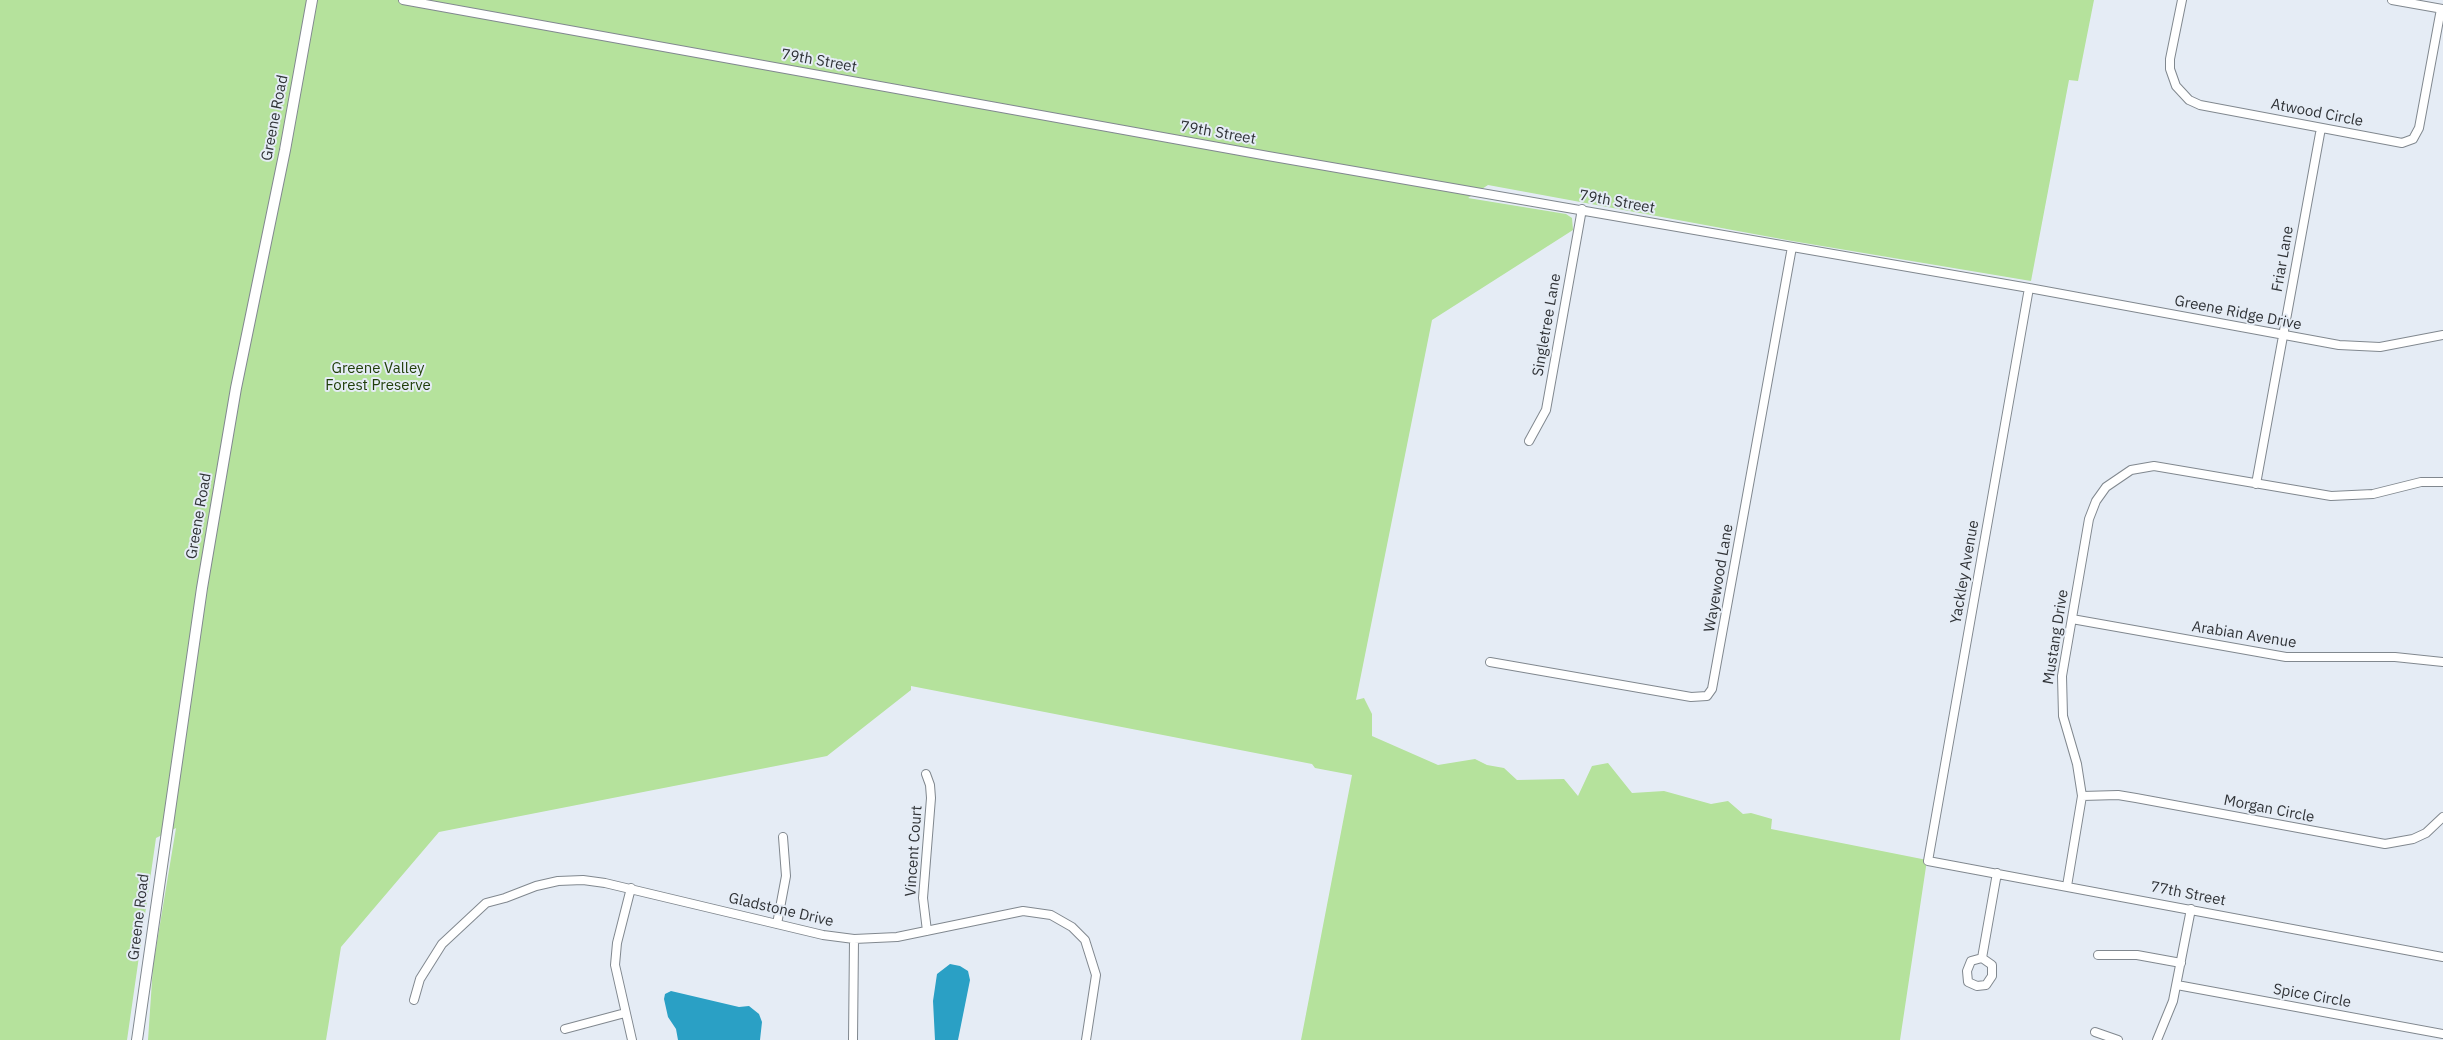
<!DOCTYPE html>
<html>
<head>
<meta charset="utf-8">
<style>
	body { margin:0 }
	canvas { display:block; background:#e5ecf5 }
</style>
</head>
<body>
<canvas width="2443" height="1040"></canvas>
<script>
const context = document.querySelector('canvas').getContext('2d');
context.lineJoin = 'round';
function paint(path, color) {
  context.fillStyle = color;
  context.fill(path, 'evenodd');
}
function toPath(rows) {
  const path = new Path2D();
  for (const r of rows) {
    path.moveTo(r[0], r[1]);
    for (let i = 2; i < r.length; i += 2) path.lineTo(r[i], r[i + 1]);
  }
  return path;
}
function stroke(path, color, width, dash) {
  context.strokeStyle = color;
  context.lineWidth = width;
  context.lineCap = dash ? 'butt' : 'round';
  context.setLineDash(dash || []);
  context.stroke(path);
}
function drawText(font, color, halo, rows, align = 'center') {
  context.font = font + ' "IBM Plex Sans",sans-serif';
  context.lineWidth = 4;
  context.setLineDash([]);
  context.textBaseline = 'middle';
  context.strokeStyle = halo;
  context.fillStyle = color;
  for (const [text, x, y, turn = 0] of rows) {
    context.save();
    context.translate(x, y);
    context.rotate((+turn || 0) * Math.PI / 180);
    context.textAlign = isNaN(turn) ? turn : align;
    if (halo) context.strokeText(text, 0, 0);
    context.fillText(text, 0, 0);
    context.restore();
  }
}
paint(toPath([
	[0,0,2094,0,2078,81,2069,80,2031,281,1792,241,1488,185,1468,198,1566,214,1572,218,1573,230,1432,320,1356,700,1364,698,1372,714,1372,736,1438,765,1475,759,1487,765,1504,768,1517,780,1564,779,1578,796,1592,766,1608,763,1632,793,1664,791,1711,804,1728,801,1743,814,1751,813,1772,819,1771,829,1927,860,1900,1040,1301,1040,1352,775,1315,768,1312,764,911,686,911,690,827,756,439,832,341,947,326,1040,148,1040,153,966,176,828,156,838,127,1040,0,1040]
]), '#b5e29c');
paint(toPath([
	[950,964,960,966,968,971,970,980,958,1040,935,1040,933,1001,937,974],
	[671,991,739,1007,749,1006,759,1014,762,1022,760,1040,678,1040,676,1029,668,1017,664,999,665,994]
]), '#2aa0c5');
const minor = toPath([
	[403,0,1268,156,2029,288,2339,345,2380,347,2443,335],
	[2182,0,2170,59,2170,69,2176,86,2189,100,2200,105,2402,143,2413,139,2419,128,2441,9],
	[2392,0,2443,9],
	[2029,288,1928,861,2443,957],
	[1529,441,1546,410,1582,209],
	[2256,484,2321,128],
	[2072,619,2286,657,2395,657,2443,662],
	[1490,662,1691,697,1707,696,1712,689,1792,247],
	[926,774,930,785,931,798,923,898,927,931],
	[2082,796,2118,795,2136,798,2385,844,2413,839,2426,833,2443,817],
	[2067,886,2082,796,2077,764,2063,716,2062,676,2089,519,2096,501,2106,487,2131,470,2154,466,2331,496,2373,494,2421,482,2443,482],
	[631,888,617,943,615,965,632,1040],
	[777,924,786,876,783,837],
	[2098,955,2137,955,2181,963],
	[1982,958,1971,961,1967,971,1968,982,1977,986,1986,985,1992,976,1992,965,1982,958,1997,873],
	[2177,985,2443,1034],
	[414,1000,420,979,442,944,486,903,505,898,536,886,558,881,583,880,605,883,823,935,854,939,897,937,1023,911,1051,915,1072,927,1085,940,1096,975,1086,1040],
	[565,1029,625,1013],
	[2095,1032,2118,1040],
	[853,1040,854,939],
	[2157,1040,2173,1001,2191,909]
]);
const tertiary = toPath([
	[137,1040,202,588,236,388,285,150,312,0]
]);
stroke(minor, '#81888f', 10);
stroke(tertiary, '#81888f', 12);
stroke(minor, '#fff', 8);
stroke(tertiary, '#fff', 10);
drawText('15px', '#303337', '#e5ecf5', [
	["79th Street",819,61,10],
	["Atwood Circle",2317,113,11],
	["Greene Road",275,118,-79],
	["79th Street",1218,133,10],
	["79th Street",1617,202,10],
	["Friar Lane",2283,259,-80],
	["Greene Ridge Drive",2238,313,11],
	["Singletree Lane",1547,325,-80],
	["Greene Road",199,516,-80],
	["Yackley Avenue",1965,572,-80],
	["Wayewood Lane",1719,578,-80],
	["Arabian Avenue",2244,635,9],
	["Mustang Drive",2056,637,-81],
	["Morgan Circle",2269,809,11],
	["Vincent Court",914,851,-86],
	["77th Street",2188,894,11],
	["Gladstone Drive",781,910,13],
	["Greene Road",139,917,-83],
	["Spice Circle",2312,996,10]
]);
drawText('15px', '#213f0a', '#e5ecf5', [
	["Greene Valley",378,369],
	["Forest Preserve",378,386]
]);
</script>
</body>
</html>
